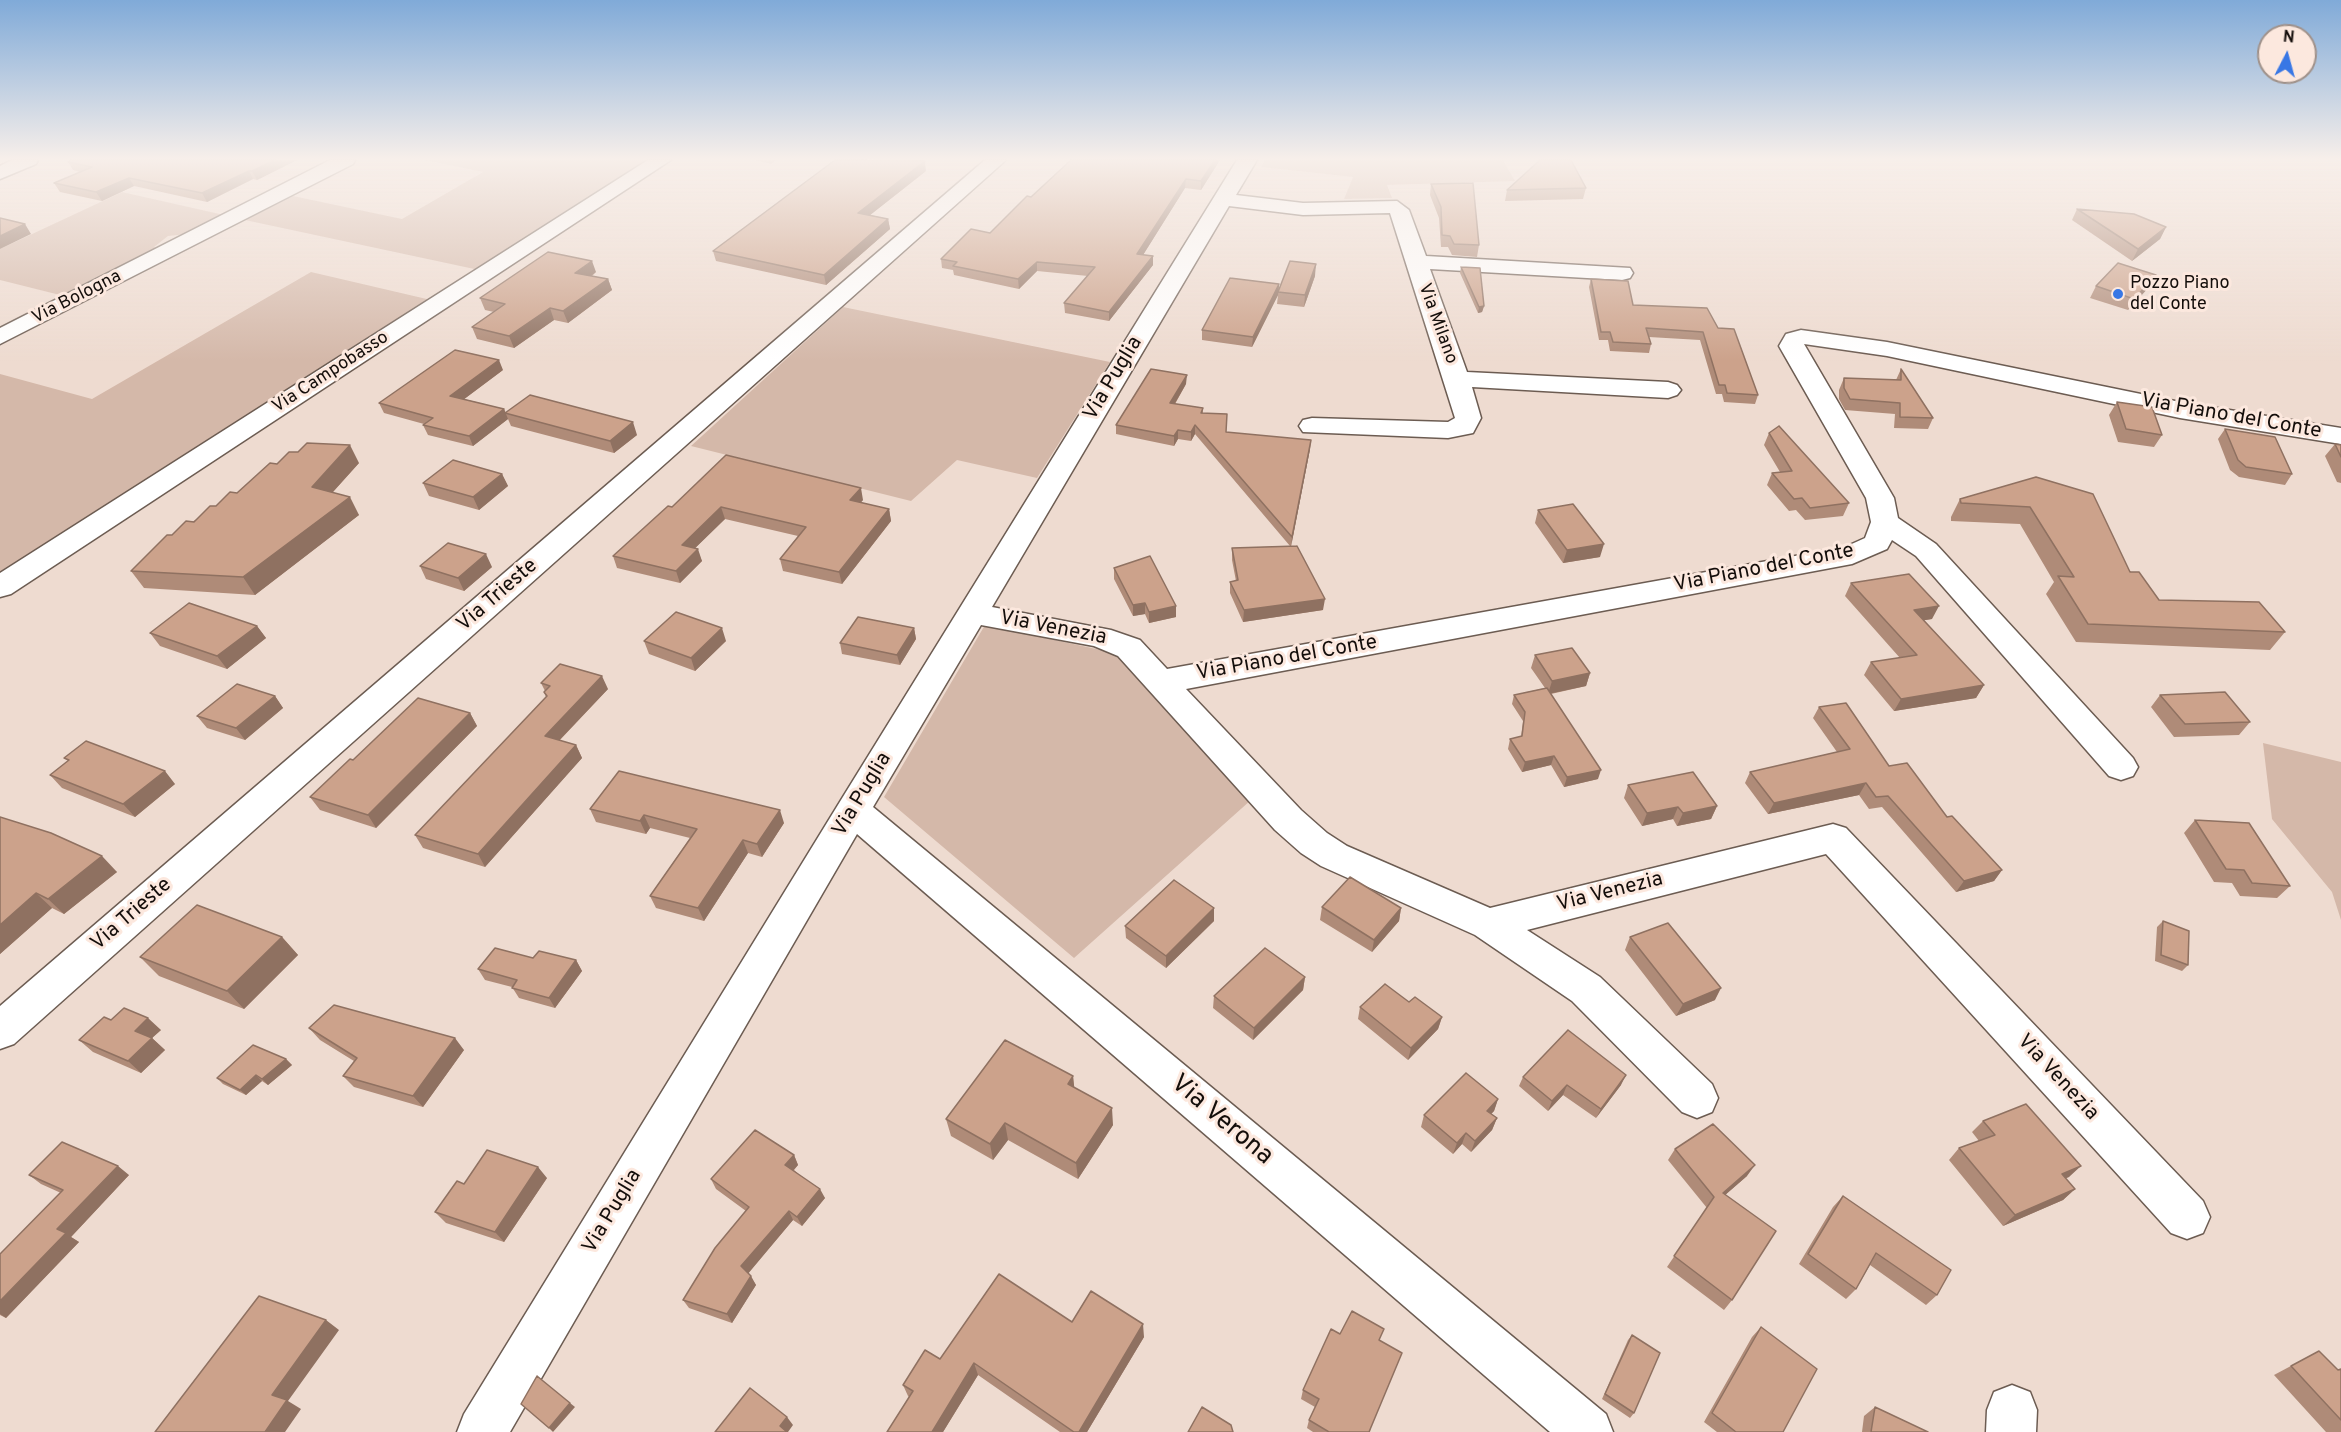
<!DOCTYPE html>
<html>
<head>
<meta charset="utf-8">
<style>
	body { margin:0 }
	#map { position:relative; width:2341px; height:1432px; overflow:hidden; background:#eedbd0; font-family:Overpass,sans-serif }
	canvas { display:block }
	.north { position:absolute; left:2257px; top:24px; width:60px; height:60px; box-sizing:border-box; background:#fce8de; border:2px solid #9f918a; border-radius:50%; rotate:6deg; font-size:16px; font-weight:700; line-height:24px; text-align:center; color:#140e0b }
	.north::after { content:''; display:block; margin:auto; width:21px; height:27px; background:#3877e5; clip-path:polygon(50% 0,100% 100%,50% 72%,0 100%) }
</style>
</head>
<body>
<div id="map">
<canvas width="2341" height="1432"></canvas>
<div class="north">N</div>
</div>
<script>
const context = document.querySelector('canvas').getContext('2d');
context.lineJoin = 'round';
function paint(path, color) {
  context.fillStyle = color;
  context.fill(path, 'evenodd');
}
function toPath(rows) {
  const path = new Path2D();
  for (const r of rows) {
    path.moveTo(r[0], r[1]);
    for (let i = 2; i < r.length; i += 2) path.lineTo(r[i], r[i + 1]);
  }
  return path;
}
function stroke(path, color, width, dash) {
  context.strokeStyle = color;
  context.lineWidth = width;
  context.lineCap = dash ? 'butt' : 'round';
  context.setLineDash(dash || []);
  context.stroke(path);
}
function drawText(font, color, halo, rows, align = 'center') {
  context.font = font + ' Overpass,sans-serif';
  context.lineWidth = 6;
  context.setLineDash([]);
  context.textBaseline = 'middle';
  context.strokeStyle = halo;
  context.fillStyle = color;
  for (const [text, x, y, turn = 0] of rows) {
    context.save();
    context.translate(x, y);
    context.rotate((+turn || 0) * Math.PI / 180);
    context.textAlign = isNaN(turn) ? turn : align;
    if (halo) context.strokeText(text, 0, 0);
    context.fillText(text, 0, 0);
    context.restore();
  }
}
paint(toPath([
	[425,160,650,160,479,270,245,220,293,196,402,219,483,172],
	[1265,160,1503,160,1515,181,1387,185,1392,198,1344,199,1353,177,1261,167],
	[122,192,224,215,187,234,168,236,154,247,158,249,64,296,0,280,0,249],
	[311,272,431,300,0,578,0,374,92,399],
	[843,307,1110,362,1037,478,957,460,911,501,691,446],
	[985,625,1115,653,1251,800,1074,958,884,797],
	[2263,743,2341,762,2341,920,2332,892,2272,819]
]), '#d4b8a9');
const minor = toPath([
	[12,160,38,160,36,164,0,179,0,166,12,160],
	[330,160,355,160,353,164,0,344,0,328,330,160],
	[648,160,671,160,11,594,0,597,0,573,648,160],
	[985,160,1006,160,14,1044,0,1049,0,1006,985,160],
	[1237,160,1257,160,1236,195,1303,203,1397,201,1409,210,1426,256,1630,268,1633,273,1630,278,1622,280,1430,269,1467,372,1668,382,1677,385,1681,390,1677,395,1668,398,1472,387,1481,418,1473,433,1448,438,1303,432,1299,426,1303,420,1312,418,1448,422,1455,418,1390,213,1303,215,1229,206,992,607,1111,630,1140,640,1167,669,1845,547,1865,538,1871,522,1866,498,1779,346,1786,334,1801,330,1887,342,2180,402,2341,428,2341,444,2180,418,1887,356,1804,344,1894,498,1898,518,1936,544,2133,758,2138,767,2133,776,2121,780,2109,776,1916,556,1892,540,1887,549,1852,564,1186,689,1301,810,1327,833,1347,846,1490,908,1833,824,1846,828,2203,1201,2210,1217,2203,1233,2187,1239,2171,1233,1826,854,1527,930,1600,977,1712,1084,1718,1098,1712,1112,1697,1118,1682,1112,1572,1001,1475,935,1321,866,1301,853,1275,830,1118,656,1094,646,981,625,873,807,1606,1414,1613,1432,1550,1432,857,834,510,1432,457,1432,464,1414,841,800,1237,160],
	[2012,1385,2030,1392,2037,1410,2036,1432,1986,1432,1987,1410,1994,1392,2012,1385]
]);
stroke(minor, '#6c5c52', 3);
paint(minor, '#fff');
paint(toPath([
	[297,160,257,180,253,179,207,202,134,186,102,201,60,192,54,183,80,172,73,170,68,162],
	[755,160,776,160,771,164],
	[1220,160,1201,190,1185,188,1143,255,1153,256,1153,265,1109,321,1065,313,1064,303,1088,276,1037,271,1019,289,954,275,953,270,942,268,941,259,990,233,1031,197],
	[926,171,870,215,888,219,890,229,826,285,716,261,713,251],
	[1431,184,1479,245,1477,257,1452,255,1448,247,1441,247,1439,218,1430,195],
	[1586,188,1583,199,1505,201,1507,190],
	[2077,209,2166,227,2160,239,2132,261,2072,220],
	[1461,267,1484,306,1482,312,1478,313,1460,273],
	[596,272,592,276,608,279,612,290,568,323,554,320,514,348,477,339,472,327,494,312,485,310,480,298],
	[1315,276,1304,307,1277,304,1278,295,1252,347,1202,340,1202,330,1279,284,1279,290],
	[1591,279,1633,305,1718,328,1758,395,1755,404,1724,402,1722,394,1716,394,1700,340,1649,337,1651,344,1649,353,1610,351,1608,340,1599,340,1589,287],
	[2096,286,2149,287,2128,310,2090,298],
	[1901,369,1933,418,1928,429,1894,428,1895,414,1845,410,1839,399,1839,390,1844,378,1896,380],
	[503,370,464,399,504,409,506,413,637,435,614,453,511,426,508,419,473,446,428,435,423,425,424,424,384,413,379,403],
	[1186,384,1175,404,1203,408,1203,413,1226,432,1310,449,1291,546,1323,610,1243,622,1230,593,1230,582,1236,581,1232,560,1232,548,1290,546,1195,434,1191,441,1178,439,1174,446,1116,434,1116,425],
	[2117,402,2162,435,2154,447,2118,442,2109,415],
	[2225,429,2292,474,2285,485,2239,477,2230,470,2218,439],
	[1769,433,1849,503,1843,516,1805,520,1796,510,1789,511,1767,485,1772,473,1780,472,1764,445],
	[2335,444,2341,445,2341,483,2337,482,2325,456],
	[359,463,333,492,359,515,255,595,144,588,131,571,172,535,237,493,277,464],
	[502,474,508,486,479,510,429,496,423,483],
	[2036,477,2159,600,2285,632,2270,650,2076,642,2046,594,2054,582,2020,524,1951,521,1951,517,1960,499],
	[863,500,860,503,889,509,891,521,842,584,783,571,780,559,798,536,725,519,695,548,702,561,680,583,617,568,613,556,672,507],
	[1538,510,1600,557,1563,563,1535,523],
	[420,566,492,567,464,591,426,579],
	[1114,568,1176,617,1149,623,1145,614,1133,616,1114,579],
	[1851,583,1932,619,1924,620,1984,685,1976,698,1894,711,1864,675,1871,662,1900,658,1845,596],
	[257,626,266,638,227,669,160,646,150,633],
	[914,628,916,639,900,665,842,654,840,643],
	[644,641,726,641,695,671,649,654],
	[1535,655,1590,673,1586,686,1551,694,1598,779,1564,787,1551,765,1522,772,1508,749,1510,739,1521,737,1523,721,1512,704,1514,695,1545,688,1531,668],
	[541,683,608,689,559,741,576,745,582,758,485,867,423,848,415,835,546,697,544,692,545,691],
	[2160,695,2250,722,2239,735,2174,737,2151,707],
	[275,696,283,708,245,740,207,728,197,716],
	[1819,707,1947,817,2002,870,1994,881,1956,892,1882,807,1869,809,1859,795,1768,814,1745,783,1750,772,1837,752,1813,718],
	[470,713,477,726,376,828,320,810,310,797,353,760],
	[64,758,175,784,135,817,62,788,50,775,68,761],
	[1628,785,1717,806,1711,819,1677,826,1673,819,1642,826,1624,798],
	[590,809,784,823,762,857,748,853,704,921,656,908,650,896,690,838,650,828,646,834,596,822],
	[0,817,117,872,64,914,52,908,0,954],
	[2195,820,2290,886,2277,898,2240,896,2232,883,2214,882,2184,833],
	[1322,907,1401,908,1399,921,1372,952,1320,920],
	[1214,921,1166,968,1126,938,1125,926],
	[2163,921,2188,965,2182,971,2155,961,2157,927],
	[282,937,298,955,244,1009,159,976,140,957],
	[1630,937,1715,1000,1676,1016,1625,950],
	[533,958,576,960,582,971,555,1008,519,998,512,987,485,980,478,969],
	[1305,977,1303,990,1253,1040,1213,1008,1214,996],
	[1409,1002,1442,1017,1438,1029,1408,1060,1358,1019,1360,1007],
	[111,1020,161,1030,152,1038,165,1050,141,1073,93,1052,79,1040],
	[309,1028,464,1050,423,1107,354,1087,343,1076,354,1061,320,1040],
	[286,1059,292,1065,268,1085,262,1081,246,1095,223,1084,217,1078],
	[1073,1076,1074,1088,1113,1125,1078,1179,1008,1140,993,1160,951,1136,946,1119],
	[1523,1077,1621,1085,1596,1118,1563,1095,1548,1111,1519,1086],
	[1498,1099,1494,1111,1491,1114,1497,1118,1492,1130,1471,1152,1462,1144,1453,1154,1421,1127,1424,1115],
	[1983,1121,2069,1177,2065,1178,2075,1189,2063,1200,2003,1226,1949,1160,1959,1148,1979,1141,1972,1132],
	[1675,1149,1747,1176,1726,1194,1732,1300,1724,1310,1667,1267,1707,1208,1668,1160],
	[794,1155,798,1165,794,1170,825,1198,802,1226,793,1220,748,1273,756,1285,732,1323,689,1308,683,1300,746,1211,716,1189,711,1179],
	[29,1175,129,1175,71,1237,79,1242,6,1318,0,1315,0,1254,61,1193,41,1184],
	[547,1178,504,1242,446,1223,435,1212,464,1184],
	[1843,1196,1937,1295,1926,1305,1870,1265,1856,1289,1846,1299,1799,1264,1833,1207],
	[1072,1322,1144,1337,1087,1432,1060,1432,978,1375,943,1432,887,1432,909,1397,908,1396,903,1385,940,1359],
	[1761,1327,1783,1432,1717,1432,1704,1422,1752,1337],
	[1340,1334,1380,1341,1370,1432,1313,1432,1307,1428,1309,1420,1315,1407,1301,1399,1303,1390],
	[1632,1335,1634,1413,1630,1418,1602,1399,1628,1340],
	[2319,1351,2338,1370,2341,1369,2341,1432,2326,1432,2274,1375],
	[1875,1407,1928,1432,1862,1432,1864,1416]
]), '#af8b78');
paint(toPath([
	[275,160,297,160,257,180,252,171],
	[1215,160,1220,160,1201,190,1201,181],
	[925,161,926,171,860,223,858,213],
	[249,171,253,179,207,202,202,193],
	[129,178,134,186,102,201,96,192],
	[1186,179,1185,188,1138,263,1137,254],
	[888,219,890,229,826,285,824,275],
	[25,224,31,234,0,249,0,236],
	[2166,227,2160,239,2132,261,2138,249],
	[1153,256,1153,265,1109,321,1109,312],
	[592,261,596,272,579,285,575,273],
	[1037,262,1037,271,1019,289,1018,279],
	[1316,264,1315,276,1304,307,1305,295],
	[2156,275,2149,287,2128,310,2134,299],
	[608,279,612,290,568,323,563,311],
	[1279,284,1278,295,1252,347,1253,337],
	[1484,306,1482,312,1478,313,1479,307],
	[550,308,554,320,514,348,509,336],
	[499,360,503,370,455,406,450,396],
	[1187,375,1186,384,1170,412,1170,403],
	[504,409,508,419,473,446,469,436],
	[633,422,637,435,614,453,610,441],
	[1195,425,1195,434,1191,441,1191,432],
	[1178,430,1178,439,1174,446,1174,436],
	[1311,440,1310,449,1291,547,1292,537],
	[350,445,359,463,322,504,312,487],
	[502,474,508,486,479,510,473,497],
	[861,488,863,500,852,512,850,500],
	[350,497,359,515,255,595,243,577],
	[721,507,725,519,686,557,682,545],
	[889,509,891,521,842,584,839,572],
	[1604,544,1600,557,1563,563,1567,550],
	[698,549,702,561,680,583,676,571],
	[486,554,492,567,464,591,458,578],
	[1325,599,1323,610,1243,622,1244,610],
	[1145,603,1145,614,1133,616,1133,605],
	[1176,606,1176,617,1149,623,1149,612],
	[1939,606,1932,619,1907,623,1914,610],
	[257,626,266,638,227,669,217,656],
	[722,628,726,641,695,671,691,658],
	[914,628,916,639,900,665,897,655],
	[1590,673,1586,686,1548,694,1552,681],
	[602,676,608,689,551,749,545,736],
	[1984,685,1976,698,1894,711,1901,699],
	[275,696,283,708,245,740,236,728],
	[470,713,477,726,376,828,368,815],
	[576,745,582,758,485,867,478,854],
	[1554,756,1551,765,1522,772,1525,762],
	[1601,770,1598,779,1564,787,1567,777],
	[165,771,175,784,135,817,123,804],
	[1866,783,1859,795,1768,814,1774,803],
	[1717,806,1711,819,1677,826,1683,813],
	[1678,807,1673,819,1642,826,1647,813],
	[780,810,784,823,762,857,757,844],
	[644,815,650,828,646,834,640,821],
	[743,840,748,853,704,921,698,908],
	[102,856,117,872,64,914,48,899],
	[2002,870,1994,881,1956,892,1964,881],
	[36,893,52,908,0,954,0,925],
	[1214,908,1214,921,1166,968,1166,956],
	[1401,908,1399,921,1372,952,1374,940],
	[282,937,298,955,244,1009,227,991],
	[576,960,582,971,555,1008,549,998],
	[1305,977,1303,990,1253,1040,1254,1028],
	[1721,988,1715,1000,1676,1016,1683,1004],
	[1442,1017,1438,1029,1408,1060,1411,1048],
	[148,1018,161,1030,152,1038,165,1050,141,1073,128,1061,135,1031],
	[455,1038,464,1050,423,1107,413,1096],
	[286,1059,292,1065,268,1085,262,1079],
	[256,1075,262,1081,246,1095,240,1090],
	[1626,1075,1621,1085,1596,1118,1601,1109],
	[1073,1076,1075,1094,1068,1084],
	[1567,1085,1563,1095,1548,1111,1552,1101],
	[1498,1099,1494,1111,1483,1122,1487,1111],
	[1112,1108,1113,1125,1078,1179,1076,1163],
	[1497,1118,1492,1130,1471,1152,1475,1141],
	[1005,1123,1008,1140,993,1160,990,1144],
	[1466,1133,1462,1144,1453,1154,1457,1143],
	[794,1155,798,1165,790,1174,785,1165],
	[1755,1165,1747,1176,1716,1203,1723,1193],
	[118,1166,129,1175,71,1237,79,1242,6,1318,0,1314,0,1301,57,1229],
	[2081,1166,2069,1177,2049,1185,2062,1174],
	[538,1167,547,1178,504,1242,495,1232],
	[820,1189,825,1198,802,1226,797,1217],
	[2075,1189,2063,1200,2003,1226,2015,1215],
	[789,1211,793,1220,747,1275,741,1266],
	[751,1276,756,1285,732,1323,727,1314],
	[326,1320,339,1330,288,1401,301,1409,285,1432,265,1432,272,1395],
	[1143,1324,1144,1337,1087,1432,1079,1432],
	[974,1363,978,1375,943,1432,932,1432],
	[570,1403,575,1407,553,1432,549,1428],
	[787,1417,793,1425,788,1432,784,1432,780,1426]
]), '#8f7161');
const building = toPath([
	[71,160,275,160,252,171,249,171,202,193,129,178,96,192,54,183,92,167,68,162,71,160],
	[835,160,925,161,858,213,888,219,824,275,713,251,835,160],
	[1071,160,1215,160,1201,181,1186,179,1137,254,1153,256,1109,312,1064,303,1095,267,1037,262,1018,279,953,266,957,262,941,259,971,229,990,233,1027,196,1031,197,1071,160],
	[1540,160,1571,160,1586,188,1507,190,1540,160],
	[1473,183,1479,245,1454,244,1450,236,1442,235,1441,207,1431,184,1473,183],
	[2077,209,2134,214,2166,227,2138,249,2077,209],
	[0,218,25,224,0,236,0,218],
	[548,252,592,261,575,273,608,279,563,311,550,308,509,336,472,327,505,304,480,298,548,252],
	[1290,261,1316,264,1305,295,1278,292,1290,261],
	[2118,263,2156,275,2134,299,2096,286,2118,263],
	[1461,267,1480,268,1484,306,1479,307,1461,267],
	[1230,278,1279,284,1253,337,1202,330,1230,278],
	[1591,279,1628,281,1633,305,1707,308,1718,328,1734,329,1758,395,1727,393,1725,385,1719,385,1703,332,1646,328,1651,344,1613,342,1610,332,1601,332,1591,279],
	[455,350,499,360,450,396,504,409,469,436,423,425,433,418,379,403,455,350],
	[1151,369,1187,375,1170,403,1203,408,1201,413,1227,414,1226,432,1311,440,1292,537,1195,425,1191,432,1178,430,1174,436,1116,425,1151,369],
	[1901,369,1933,418,1900,417,1900,403,1850,399,1844,388,1844,378,1901,380,1901,369],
	[530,395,633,422,610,441,505,413,530,395],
	[2117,402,2152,407,2162,435,2126,429,2117,402],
	[1779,426,1849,503,1810,508,1802,498,1794,499,1772,473,1792,471,1769,433,1779,426],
	[2225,429,2275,437,2292,474,2246,467,2238,460,2225,429],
	[307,443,350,445,312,487,350,497,243,577,131,571,167,535,172,535,186,521,194,522,210,506,216,506,230,492,237,493,270,463,277,464,289,452,298,452,307,443],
	[2335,444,2341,445,2341,457,2335,444],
	[726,455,861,488,850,500,889,509,839,572,780,559,806,527,721,507,682,545,698,549,676,571,613,556,668,506,672,507,726,455],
	[453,460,502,474,473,497,423,483,453,460],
	[2036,477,2093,494,2130,572,2139,572,2159,600,2259,602,2285,632,2088,624,2058,576,2074,577,2030,507,1961,503,1960,499,2036,477],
	[1573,504,1604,544,1567,550,1538,510,1573,504],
	[448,543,486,554,458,578,420,566,448,543],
	[1297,546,1325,599,1244,610,1230,582,1238,580,1232,548,1297,546],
	[1150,556,1176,606,1149,612,1145,603,1133,605,1114,568,1150,556],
	[1909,574,1939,606,1914,610,1984,685,1901,699,1871,662,1917,655,1851,583,1909,574],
	[189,603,257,626,217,656,150,633,189,603],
	[676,612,722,628,691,658,644,641,676,612],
	[858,617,914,628,897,655,840,643,858,617],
	[1572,648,1590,673,1552,681,1535,655,1572,648],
	[560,664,602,676,545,736,576,745,478,854,415,835,547,696,544,692,550,686,541,683,560,664],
	[237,684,275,696,236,728,197,716,237,684],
	[1547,688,1601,770,1567,777,1554,756,1525,762,1510,739,1522,736,1525,712,1514,695,1547,688],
	[2225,692,2250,722,2185,724,2160,695,2225,692],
	[418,698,470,713,368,815,310,797,350,759,353,760,418,698],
	[1846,703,1889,766,1907,763,1947,817,1952,816,2002,870,1964,881,1888,796,1876,797,1866,783,1774,803,1750,772,1850,749,1819,707,1846,703],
	[86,741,165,771,123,804,50,775,69,760,64,758,86,741],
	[619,771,780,810,757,844,743,840,698,908,650,896,697,829,644,815,640,821,590,809,619,771],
	[1693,772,1717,806,1683,813,1678,807,1647,813,1628,785,1693,772],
	[0,817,51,833,102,856,48,899,36,893,0,925,0,817],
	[2195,820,2249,823,2290,886,2252,883,2244,870,2226,869,2195,820],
	[1350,877,1401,908,1374,940,1322,907,1350,877],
	[1174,880,1214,908,1166,956,1125,926,1174,880],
	[197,905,282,937,227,991,140,957,197,905],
	[2163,921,2189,931,2188,965,2161,955,2163,921],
	[1668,923,1721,988,1683,1004,1630,937,1668,923],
	[495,948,533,958,539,951,576,960,549,998,512,988,517,980,478,969,495,948],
	[1265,948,1305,977,1254,1028,1214,996,1265,948],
	[1385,984,1409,1002,1415,997,1442,1017,1411,1048,1360,1007,1385,984],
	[334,1005,455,1038,413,1096,343,1076,357,1058,309,1028,334,1005],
	[124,1008,148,1018,135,1031,152,1038,128,1061,79,1040,104,1017,111,1020,124,1008],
	[1568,1030,1626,1075,1601,1109,1567,1085,1552,1101,1523,1077,1568,1030],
	[1005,1040,1073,1076,1068,1084,1112,1108,1076,1163,1005,1123,990,1144,946,1119,1005,1040],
	[253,1045,286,1059,262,1079,256,1075,240,1090,217,1078,253,1045],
	[1466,1073,1498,1099,1487,1111,1497,1118,1475,1141,1466,1133,1457,1143,1424,1115,1466,1073],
	[2026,1104,2081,1166,2062,1174,2075,1189,2015,1215,1959,1148,1995,1135,1983,1121,2026,1104],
	[1713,1124,1755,1165,1723,1193,1776,1231,1732,1300,1674,1256,1714,1197,1675,1149,1713,1124],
	[755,1130,794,1155,785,1165,820,1189,797,1217,789,1211,741,1266,751,1276,727,1314,683,1300,715,1248,749,1207,711,1179,755,1130],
	[62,1142,118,1166,57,1229,66,1233,0,1301,0,1254,63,1190,29,1175,62,1142],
	[487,1150,538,1167,495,1232,435,1212,457,1181,464,1184,487,1150],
	[1843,1196,1951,1270,1937,1295,1876,1253,1856,1289,1808,1254,1843,1196],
	[999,1274,1072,1322,1091,1291,1143,1324,1079,1432,1074,1432,974,1363,932,1432,887,1432,913,1391,903,1385,925,1350,940,1359,999,1274],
	[259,1296,326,1320,272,1395,287,1400,265,1432,155,1432,259,1296],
	[1352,1311,1384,1329,1379,1340,1402,1353,1369,1432,1329,1432,1309,1420,1319,1399,1303,1390,1331,1329,1340,1334,1352,1311],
	[1761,1327,1817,1369,1783,1432,1736,1432,1712,1413,1761,1327],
	[1632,1335,1660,1353,1634,1413,1605,1394,1632,1335],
	[2319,1351,2338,1370,2341,1369,2341,1420,2291,1366,2319,1351],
	[537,1376,570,1403,549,1428,521,1404,537,1376],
	[750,1388,787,1417,780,1426,787,1432,715,1432,750,1388],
	[1202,1407,1231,1425,1233,1432,1188,1432,1202,1407],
	[1875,1407,1928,1432,1871,1432,1875,1407]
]);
paint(building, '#cca28b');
stroke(building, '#8f7161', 1.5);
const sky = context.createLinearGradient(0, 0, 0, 361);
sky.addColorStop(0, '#80aad8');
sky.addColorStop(0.44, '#f7efea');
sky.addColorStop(1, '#f7efea00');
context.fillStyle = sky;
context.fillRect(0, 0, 2341, 361);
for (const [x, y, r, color] of [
	[2118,294,6,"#3877e5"]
]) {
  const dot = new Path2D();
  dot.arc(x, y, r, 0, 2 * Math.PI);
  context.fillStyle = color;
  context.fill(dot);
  stroke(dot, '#fce8de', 2);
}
drawText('18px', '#140e0b', '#fce8de', [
	["Pozzo Piano",2130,284],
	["del Conte",2130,305]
], 'left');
drawText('18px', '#140e0b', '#fce8de', [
	["Via Bologna",77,298,-27],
	["Via Milano",1437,324,70],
	["Via Campobasso",331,373,-33]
]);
drawText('21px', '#140e0b', '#fce8de', [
	["Via Puglia",1114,379,-59],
	["Via Piano del Conte",2231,417,10],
	["Via Piano del Conte",1764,569,-11],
	["Via Trieste",498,596,-41],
	["Via Venezia",1053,629,11],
	["Via Piano del Conte",1287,659,-10],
	["Via Puglia",863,795,-59],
	["Via Venezia",1610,893,-14],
	["Via Trieste",132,915,-41],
	["Via Venezia",2057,1078,47],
	["Via Puglia",613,1212,-59]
]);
drawText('26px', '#140e0b', '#fce8de', [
	["Via Verona",1221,1121,40]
]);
</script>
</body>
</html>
